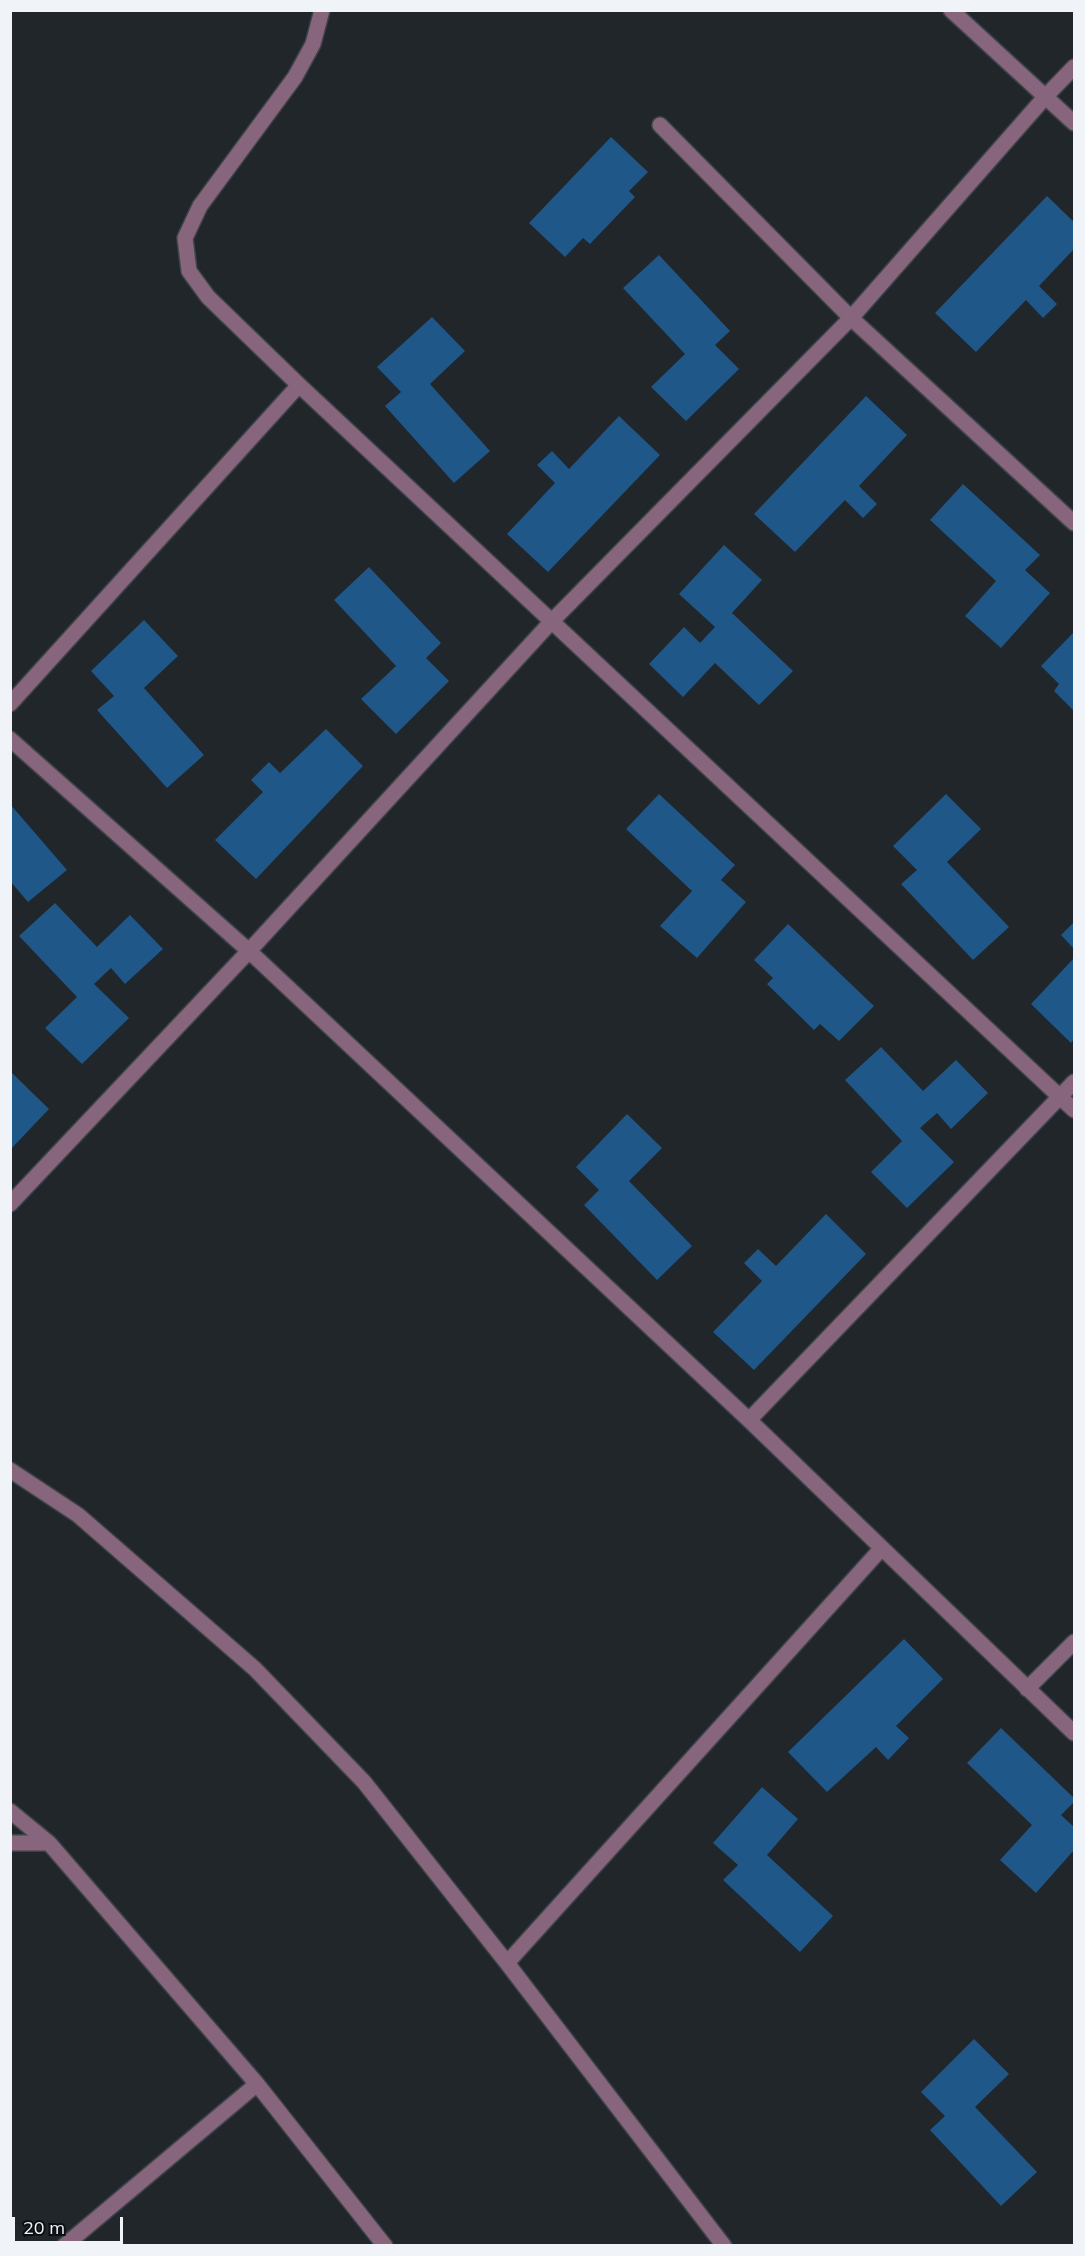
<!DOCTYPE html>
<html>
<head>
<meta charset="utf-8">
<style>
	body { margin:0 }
	#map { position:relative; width:1085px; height:2256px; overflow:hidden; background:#21262b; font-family:Mulish,sans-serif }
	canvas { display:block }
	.frame { position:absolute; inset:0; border:12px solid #f0f3f7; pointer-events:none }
	.scale { position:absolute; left:12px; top:2217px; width:111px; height:27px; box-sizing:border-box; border:3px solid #f0f3f7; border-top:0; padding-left:8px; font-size:18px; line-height:21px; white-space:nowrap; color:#f0f3f7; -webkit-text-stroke:4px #0c0f11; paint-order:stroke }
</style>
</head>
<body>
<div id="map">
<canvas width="1085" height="2256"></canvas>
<div class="frame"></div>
<div class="scale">20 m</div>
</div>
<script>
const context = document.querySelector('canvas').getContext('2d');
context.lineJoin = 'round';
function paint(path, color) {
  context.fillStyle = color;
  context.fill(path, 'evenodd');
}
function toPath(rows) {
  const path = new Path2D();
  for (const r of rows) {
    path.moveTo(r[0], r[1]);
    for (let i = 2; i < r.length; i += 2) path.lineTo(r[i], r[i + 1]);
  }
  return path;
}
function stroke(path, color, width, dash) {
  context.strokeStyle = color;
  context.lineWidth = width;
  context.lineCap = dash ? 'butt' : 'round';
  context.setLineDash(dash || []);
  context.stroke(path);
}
paint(toPath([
	[611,137,648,172,629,191,635,197,590,244,583,238,565,257,529,223],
	[1047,196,1074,222,1074,249,1039,286,1057,304,1043,318,1026,300,976,352,935,313],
	[659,255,730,331,715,345,739,369,686,421,651,387,685,354,623,288],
	[432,317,465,351,430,384,490,451,454,483,385,406,401,392,377,367],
	[866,396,907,435,859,486,877,504,863,518,845,500,795,552,754,514],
	[619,416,660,455,548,572,507,534,555,483,537,465,552,451,569,469],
	[963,484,1040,555,1025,570,1050,593,1001,648,965,616,996,581,930,520],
	[724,545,762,580,732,613,793,671,759,705,715,663,683,697,649,664,684,627,700,643,715,627,679,594],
	[369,567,441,643,426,658,449,681,396,734,361,699,396,666,334,600],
	[144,620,178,656,144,688,204,755,167,788,97,710,114,696,91,671],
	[1074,632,1074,711,1054,691,1059,684,1041,666],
	[326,729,363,766,256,879,215,840,263,792,251,780,269,762,280,773],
	[659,794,735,865,721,880,746,902,697,958,660,926,692,891,626,829],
	[946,794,981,829,947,862,1009,927,973,960,901,884,917,870,893,846],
	[10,804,67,870,28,902,10,881],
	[55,903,97,947,130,915,163,949,125,984,111,968,94,984,129,1018,82,1064,45,1028,77,997,19,936],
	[1074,922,1074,949,1061,935],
	[788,924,874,1006,839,1041,820,1024,814,1030,767,984,773,978,754,960],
	[1074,958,1074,1039,1071,1043,1031,1004],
	[881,1047,923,1091,956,1060,988,1093,951,1129,937,1113,920,1128,954,1162,907,1208,871,1172,902,1141,845,1080],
	[10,1071,49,1109,10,1150],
	[627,1114,662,1148,629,1181,692,1246,657,1280,584,1205,599,1190,576,1167],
	[826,1214,866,1254,754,1370,713,1332,762,1281,744,1263,758,1249,776,1266],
	[904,1639,943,1679,896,1726,909,1738,888,1760,876,1747,827,1792,788,1752],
	[1001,1728,1074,1798,1074,1802,1061,1815,1074,1827,1074,1850,1036,1893,1000,1860,1032,1825,967,1763],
	[762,1787,798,1819,767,1855,833,1916,800,1952,723,1880,738,1865,713,1843],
	[974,2039,1009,2074,975,2107,1037,2172,1001,2206,930,2130,945,2116,921,2092]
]), '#1e5788');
const minor = toPath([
	[322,10,313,44,295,77,200,206,185,238,189,271,208,297,299,385,1074,1110],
	[951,10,1074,123],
	[660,125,851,318,1074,523],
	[10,704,299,385],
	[10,739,249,951,749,1420,1074,1733],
	[10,1204,249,951,552,621,851,318,1046,96,1074,67],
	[749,1420,1074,1082],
	[10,1470,78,1515,255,1669,364,1782,507,1963,724,2246],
	[1027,1689,1074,1642],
	[10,1811,49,1843,257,2084,385,2246],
	[10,1843,49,1843],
	[507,1963,881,1549],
	[64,2246,257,2084]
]);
stroke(minor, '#3e4348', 18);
stroke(minor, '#87657d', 15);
</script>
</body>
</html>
